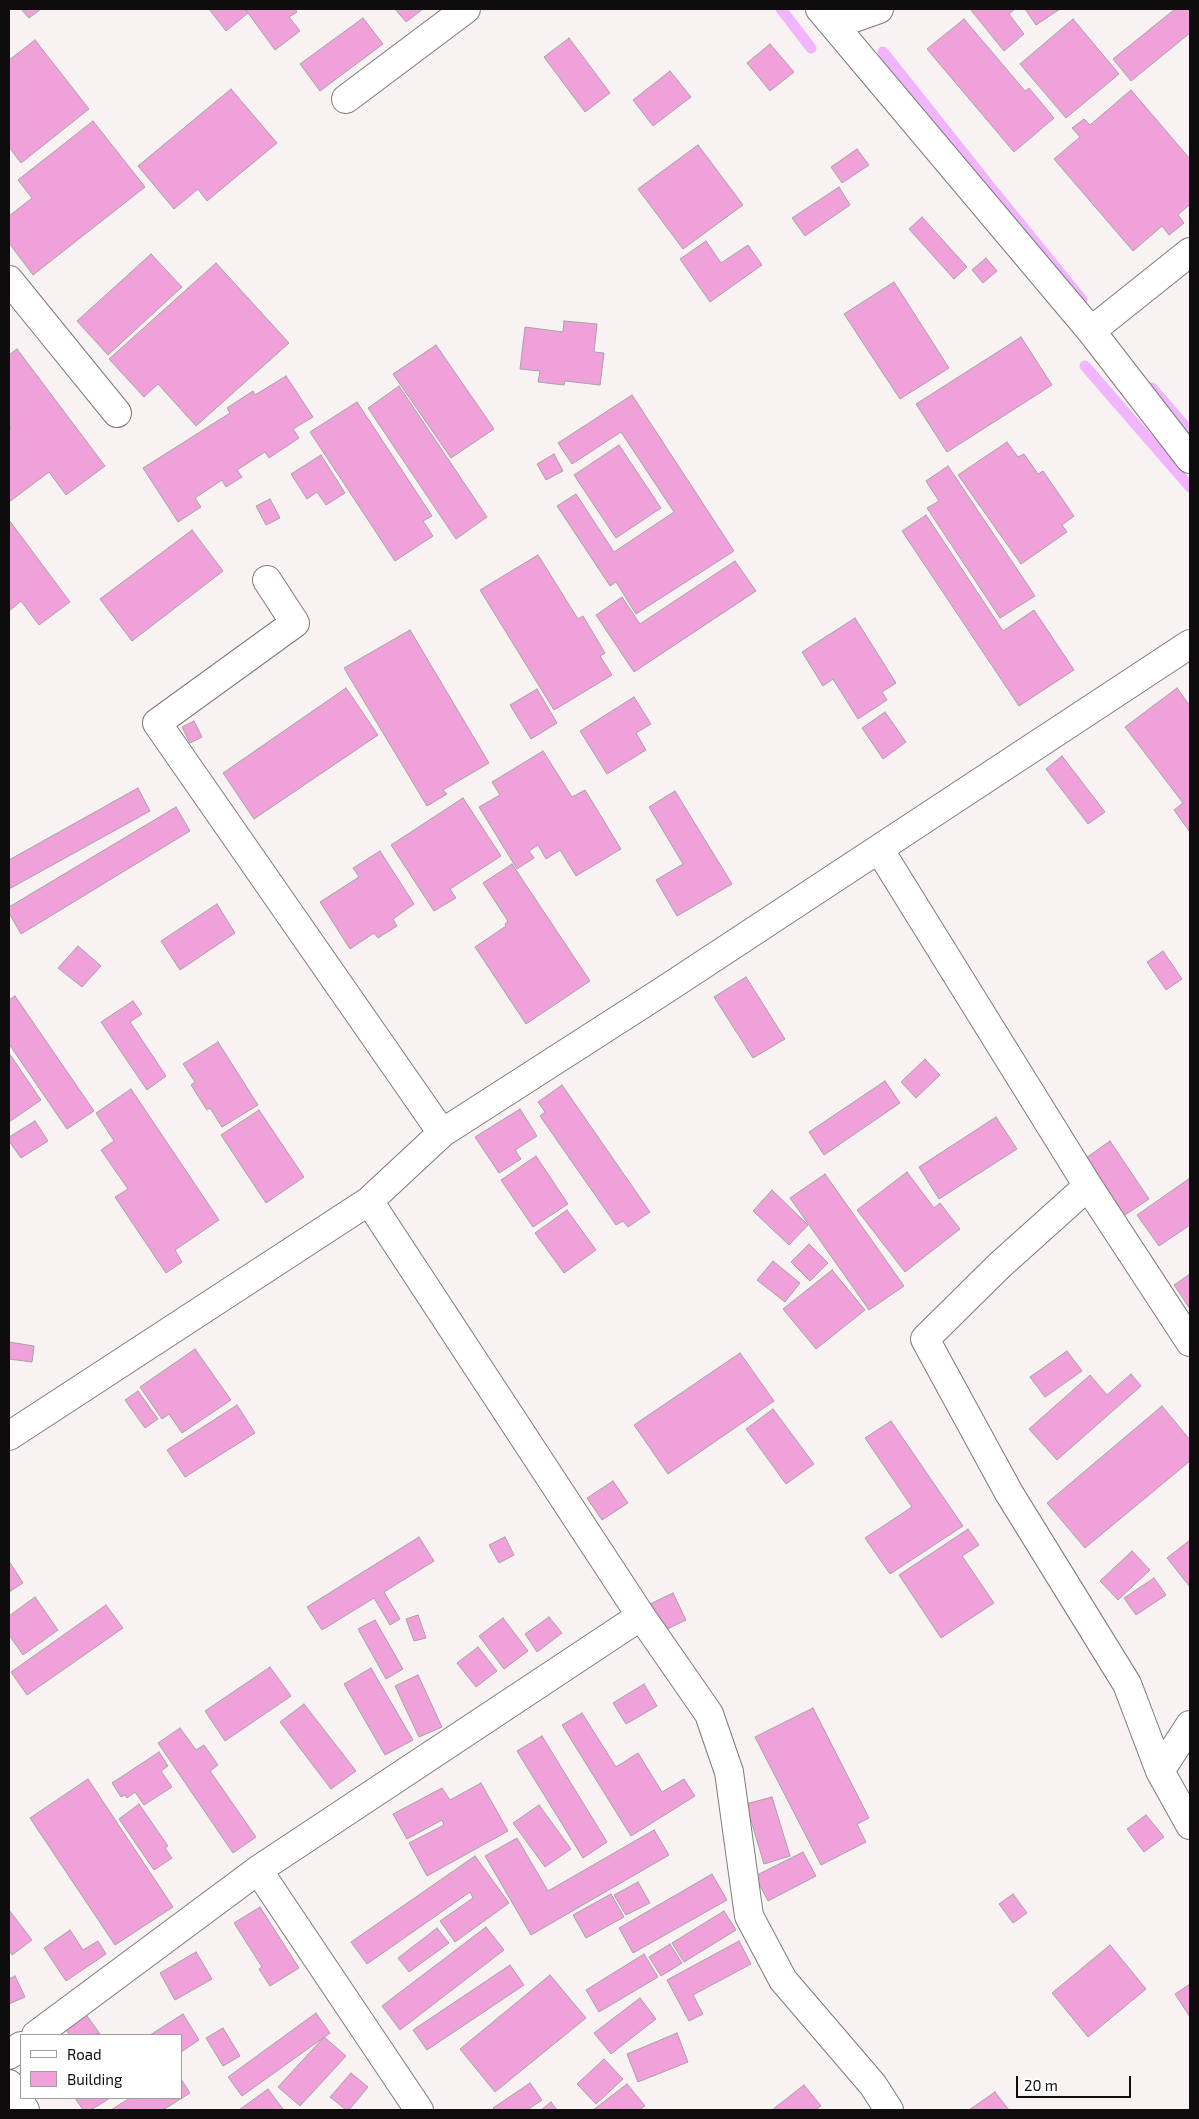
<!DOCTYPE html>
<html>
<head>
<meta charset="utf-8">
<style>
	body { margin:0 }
	#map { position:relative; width:1199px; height:2119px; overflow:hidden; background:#f8f2f3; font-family:"Exo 2",sans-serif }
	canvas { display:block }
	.frame { position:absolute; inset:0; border:10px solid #0e0c0d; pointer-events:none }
	.legend { position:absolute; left:20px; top:2034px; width:162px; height:65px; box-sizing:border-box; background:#fff; border:1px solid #9f9e9e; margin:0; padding:6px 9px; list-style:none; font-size:15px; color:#0e0c0d }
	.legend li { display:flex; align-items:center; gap:10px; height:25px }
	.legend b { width:25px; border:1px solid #9f9e9e }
	.scale { position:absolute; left:1016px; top:2076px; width:115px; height:22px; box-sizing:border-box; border:2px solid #0e0c0d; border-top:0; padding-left:6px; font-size:15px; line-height:18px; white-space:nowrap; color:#0e0c0d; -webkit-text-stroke:4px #fff; paint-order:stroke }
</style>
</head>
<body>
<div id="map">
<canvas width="1199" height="2119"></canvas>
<div class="frame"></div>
<ul class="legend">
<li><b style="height:6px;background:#fff"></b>Road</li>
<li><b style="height:14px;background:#f0a1d9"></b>Building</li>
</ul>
<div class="scale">20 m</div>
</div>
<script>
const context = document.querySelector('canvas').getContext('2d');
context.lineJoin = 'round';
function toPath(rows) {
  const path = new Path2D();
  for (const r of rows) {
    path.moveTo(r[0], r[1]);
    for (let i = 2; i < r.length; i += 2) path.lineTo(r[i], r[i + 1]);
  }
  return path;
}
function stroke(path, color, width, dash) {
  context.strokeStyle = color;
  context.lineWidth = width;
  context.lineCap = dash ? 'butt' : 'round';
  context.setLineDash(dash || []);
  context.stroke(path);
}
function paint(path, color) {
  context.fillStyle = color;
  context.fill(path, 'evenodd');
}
stroke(toPath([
	[781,9,811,48],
	[883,52,987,183,1082,300],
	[1085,366,1190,487],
	[1152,388,1190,432]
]), '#f0b5fd', 11);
const building = toPath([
	[21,9,41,9,29,18,21,9],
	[209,9,244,9,248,13,226,31,209,9],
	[245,9,295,9,297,12,289,17,300,31,275,50,245,9],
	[395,9,423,9,406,22,395,9],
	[970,9,1015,9,1009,14,1024,34,1004,51,970,9],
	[1025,9,1060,9,1036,25,1025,9],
	[1175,9,1190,9,1190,33,1131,81,1113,59,1175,9],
	[363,18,383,44,320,91,300,64,363,18],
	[964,19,1025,91,1029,88,1054,118,1014,152,927,49,964,19],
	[1073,19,1119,74,1066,118,1020,64,1073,19],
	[569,38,610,93,585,112,544,57,569,38],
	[35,40,89,109,21,163,9,147,9,60,35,40],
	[770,44,794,72,770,91,747,63,770,44],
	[670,71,691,97,653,126,633,100,670,71],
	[231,89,277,143,207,201,198,189,174,209,138,166,231,89],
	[1131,90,1190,159,1190,204,1178,215,1184,223,1169,235,1162,226,1133,251,1054,159,1080,137,1072,128,1084,119,1090,125,1131,90],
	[93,121,145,187,33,275,9,243,9,216,32,198,18,180,93,121],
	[698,145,743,205,683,249,638,189,698,145],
	[857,149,869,165,842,183,831,167,857,149],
	[839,187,850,205,805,236,792,218,839,187],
	[922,217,967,267,954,279,909,229,922,217],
	[706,241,721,263,748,245,762,265,710,302,680,259,706,241],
	[151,254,182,287,108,355,77,321,151,254],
	[986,258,997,271,983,283,972,270,986,258],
	[216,263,289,343,196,426,158,384,144,397,109,359,216,263],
	[894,282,949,368,900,399,844,314,894,282],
	[564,321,597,324,594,352,604,353,600,385,565,381,564,385,538,382,540,371,520,369,525,327,563,332,564,321],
	[1021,337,1052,385,947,452,916,404,1021,337],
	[436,345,494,429,451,458,393,374,436,345],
	[17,349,105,466,66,495,49,472,9,502,9,429,11,428,9,425,9,355,17,349],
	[286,376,313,417,293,429,299,438,269,458,265,452,237,470,242,477,226,487,222,480,195,498,201,507,178,522,143,468,230,413,227,408,253,391,255,395,286,376],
	[399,386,487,517,456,539,368,408,399,386],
	[632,395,734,551,636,614,616,582,610,586,557,506,576,494,614,552,674,512,621,432,572,464,558,443,632,395],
	[357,402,432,516,423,521,433,536,395,561,310,432,357,402],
	[1007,442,1018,457,1024,454,1038,474,1043,471,1074,516,1062,525,1067,532,1021,564,958,475,1007,442],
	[619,445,661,508,616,538,574,475,619,445],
	[554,454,563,471,546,480,537,464,554,454],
	[321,455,345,493,326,505,317,492,307,499,291,474,321,455],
	[948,466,1035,596,1000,618,927,508,939,501,926,481,948,466],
	[270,499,280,518,266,525,256,506,270,499],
	[926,515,1003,631,1034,610,1074,670,1019,706,902,531,926,515],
	[9,520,70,602,39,625,21,601,9,611,9,520],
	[192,530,223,571,132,641,100,599,192,530],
	[538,555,578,619,583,616,605,653,600,656,612,675,554,710,480,590,538,555],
	[735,561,756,591,634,672,596,615,622,597,640,624,735,561],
	[855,618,896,683,882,692,887,700,858,719,833,679,823,686,802,652,855,618],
	[410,630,489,763,443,790,447,794,427,806,344,668,410,630],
	[346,688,378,735,254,819,223,773,346,688],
	[1177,688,1190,706,1190,832,1174,810,1183,803,1125,727,1177,688],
	[537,689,557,723,531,739,510,705,537,689],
	[634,697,651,724,636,733,646,750,607,774,580,731,634,697],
	[885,712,906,742,883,759,862,728,885,712],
	[194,721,202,737,190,743,182,727,194,721],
	[543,751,572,797,585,790,621,849,576,876,560,850,546,859,538,845,529,851,534,858,517,869,479,807,500,795,492,782,543,751],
	[1062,756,1105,812,1088,824,1046,769,1062,756],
	[138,788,150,811,9,889,9,860,138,788],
	[675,791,732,884,677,916,656,880,683,864,649,807,675,791],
	[463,798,501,856,450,889,456,898,434,911,391,845,463,798],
	[176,807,190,831,21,934,9,913,9,907,176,807],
	[380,851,414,904,393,919,397,926,378,938,374,933,350,949,320,902,359,877,353,868,380,851],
	[512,864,590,981,526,1024,475,947,506,926,505,924,508,921,483,883,512,864],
	[217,904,235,933,180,970,161,941,217,904],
	[78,946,101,966,82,987,58,968,78,946],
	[1163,951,1182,979,1166,990,1147,962,1163,951],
	[746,977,785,1039,753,1058,714,997,746,977],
	[15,996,94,1111,67,1129,9,1044,9,1000,15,996],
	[133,1001,142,1014,130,1022,166,1076,147,1090,101,1022,133,1001],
	[218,1042,258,1105,222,1127,210,1108,207,1110,191,1085,195,1082,183,1064,218,1042],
	[9,1053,41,1100,9,1122,9,1053],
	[925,1059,940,1075,916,1098,901,1082,925,1059],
	[885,1081,900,1103,824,1155,809,1132,885,1081],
	[562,1085,650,1212,628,1227,623,1221,616,1225,540,1116,545,1112,538,1102,562,1085],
	[131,1089,219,1220,175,1250,182,1262,166,1273,115,1197,128,1189,101,1150,114,1141,96,1113,131,1089],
	[520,1109,537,1136,515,1150,521,1159,499,1173,475,1137,520,1109],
	[259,1110,304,1177,266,1203,221,1135,259,1110],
	[996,1117,1017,1149,939,1199,919,1167,996,1117],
	[35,1121,48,1141,21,1158,9,1141,9,1137,35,1121],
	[1110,1141,1149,1199,1122,1217,1083,1160,1110,1141],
	[536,1156,568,1204,533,1227,501,1180,536,1156],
	[907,1172,934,1208,940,1203,960,1229,905,1272,857,1210,907,1172],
	[825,1174,904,1286,869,1310,790,1198,825,1174],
	[1190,1178,1190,1225,1159,1246,1137,1215,1190,1178],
	[772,1190,808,1225,789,1245,753,1211,772,1190],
	[567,1210,596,1250,564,1273,535,1233,567,1210],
	[809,1244,828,1263,810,1281,791,1262,809,1244],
	[773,1261,800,1283,785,1302,757,1280,773,1261],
	[832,1270,865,1310,816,1349,783,1309,832,1270],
	[1190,1274,1190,1309,1174,1285,1190,1274],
	[9,1342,34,1346,32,1362,9,1359,9,1342],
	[195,1349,231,1400,182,1433,169,1414,162,1419,140,1387,195,1349],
	[1067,1351,1082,1371,1045,1397,1030,1377,1067,1351],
	[740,1353,774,1401,668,1474,634,1425,740,1353],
	[1131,1374,1141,1386,1057,1460,1029,1429,1090,1375,1107,1395,1131,1374],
	[138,1391,158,1419,145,1428,125,1400,138,1391],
	[237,1405,255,1433,185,1477,167,1450,237,1405],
	[1162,1406,1190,1440,1190,1461,1085,1548,1047,1503,1162,1406],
	[773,1409,814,1464,786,1484,746,1429,773,1409],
	[891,1421,963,1526,890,1574,865,1538,912,1507,865,1438,891,1421],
	[613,1481,628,1503,602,1520,587,1498,613,1481],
	[968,1529,979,1545,962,1556,994,1603,941,1638,899,1575,968,1529],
	[419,1537,434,1561,384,1592,400,1619,390,1625,374,1598,322,1630,307,1607,419,1537],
	[505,1537,514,1555,499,1563,489,1545,505,1537],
	[1190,1540,1190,1587,1167,1558,1190,1540],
	[1132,1551,1150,1570,1118,1600,1100,1581,1132,1551],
	[9,1561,23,1583,9,1592,9,1561],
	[1154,1578,1166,1595,1136,1615,1124,1598,1154,1578],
	[673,1593,686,1620,663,1631,650,1604,673,1593],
	[35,1597,58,1630,23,1655,9,1635,9,1616,35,1597],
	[106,1605,123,1628,27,1695,11,1672,106,1605],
	[418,1615,426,1638,414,1641,406,1619,418,1615],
	[549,1617,562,1633,537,1652,525,1634,549,1617],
	[503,1618,528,1651,504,1669,479,1636,503,1618],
	[375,1620,403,1669,386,1679,358,1629,375,1620],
	[478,1647,497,1671,476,1687,457,1663,478,1647],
	[270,1667,291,1696,225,1741,205,1711,270,1667],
	[371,1668,413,1740,385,1755,344,1684,371,1668],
	[418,1675,442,1727,419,1737,395,1686,418,1675],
	[644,1684,657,1706,626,1724,613,1703,644,1684],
	[304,1704,356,1771,331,1789,280,1722,304,1704],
	[813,1708,869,1818,857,1824,866,1842,821,1865,755,1737,813,1708],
	[582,1713,616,1767,638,1753,662,1792,684,1779,695,1796,631,1836,562,1725,582,1713],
	[180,1728,196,1750,204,1745,218,1765,210,1771,256,1837,233,1853,158,1743,180,1728],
	[542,1736,607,1842,583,1858,517,1751,542,1736],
	[159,1752,168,1766,161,1771,172,1787,144,1805,135,1792,127,1798,125,1795,121,1797,112,1783,159,1752],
	[88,1779,173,1907,115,1945,30,1818,88,1779],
	[481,1783,508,1831,427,1876,409,1843,444,1825,442,1820,407,1839,393,1814,442,1788,450,1800,481,1783],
	[772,1797,790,1856,764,1864,746,1804,772,1797],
	[139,1804,168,1846,165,1848,172,1858,154,1870,119,1819,139,1804],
	[539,1805,571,1849,545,1867,513,1823,539,1805],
	[1146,1815,1164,1837,1144,1852,1127,1829,1146,1815],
	[654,1830,669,1855,531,1935,485,1856,517,1838,548,1891,654,1830],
	[803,1852,816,1876,768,1901,755,1876,803,1852],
	[475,1856,509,1903,455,1942,440,1921,473,1898,470,1892,367,1964,351,1942,475,1856],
	[712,1874,727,1900,633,1953,619,1928,712,1874],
	[638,1882,650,1903,626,1915,614,1895,638,1882],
	[611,1894,624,1917,586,1938,573,1915,611,1894],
	[1013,1894,1027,1913,1013,1923,999,1904,1013,1894],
	[260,1907,299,1968,270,1986,259,1969,262,1967,234,1923,260,1907],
	[9,1910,32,1940,12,1955,9,1950,9,1910],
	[724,1911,736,1930,684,1962,672,1943,724,1911],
	[486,1927,504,1950,400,2030,382,2006,486,1927],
	[437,1928,449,1943,409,1972,398,1958,437,1928],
	[70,1930,83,1950,98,1941,106,1954,66,1981,44,1948,70,1930],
	[739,1941,751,1964,693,1995,703,2014,689,2021,667,1980,739,1941],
	[670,1944,682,1963,661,1976,649,1957,670,1944],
	[1110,1945,1146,1989,1088,2037,1052,1993,1110,1945],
	[196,1952,212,1979,175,2000,160,1973,196,1952],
	[644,1954,658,1977,599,2012,586,1990,644,1954],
	[510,1965,524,1985,427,2050,413,2030,510,1965],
	[550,1975,586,2018,495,2092,460,2049,550,1975],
	[15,1976,25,1997,9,2004,9,1979,15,1976],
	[1190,1984,1190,2017,1175,1994,1190,1984],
	[640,1998,656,2019,611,2054,594,2033,640,1998],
	[85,2013,100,2034,70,2035,64,2028,85,2013],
	[316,2013,330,2033,242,2096,228,2077,316,2013],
	[183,2014,199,2040,181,2052,181,2035,150,2035,183,2014],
	[223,2028,240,2056,223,2066,206,2038,223,2028],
	[677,2033,688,2062,638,2082,627,2054,677,2033],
	[324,2037,346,2056,300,2106,278,2087,324,2037],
	[604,2059,623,2079,596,2104,577,2084,604,2059],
	[351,2073,368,2087,349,2110,346,2110,330,2097,351,2073],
	[181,2079,190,2093,163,2110,111,2110,130,2098,181,2098,181,2079],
	[530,2083,542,2100,527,2110,495,2110,493,2108,530,2083],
	[627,2084,645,2106,639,2110,593,2110,627,2084],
	[804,2085,821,2106,815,2110,772,2110,804,2085],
	[268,2089,283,2109,281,2110,239,2110,268,2089],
	[995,2092,1009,2110,969,2110,995,2092],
	[75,2098,110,2098,91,2110,83,2110,75,2098],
	[551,2102,557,2110,541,2110,551,2102]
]);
paint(building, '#f0a1d9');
stroke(building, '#a7a2a5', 1);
const street = toPath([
	[820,9,1091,331,1190,459],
	[834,25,879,9],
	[346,99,466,9],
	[9,280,117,413],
	[1091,331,1190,252],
	[267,580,295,623,157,723,442,1133],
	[879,849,1088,1186,1190,1342],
	[1088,1186,1000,1265,925,1339,1009,1493,1127,1684,1160,1771],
	[369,1201,641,1616,709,1714,729,1772,749,1916,783,1980,873,2085,889,2110],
	[9,1436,369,1201,442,1133,666,989,1190,644],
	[1190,1725,1160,1771,1190,1825],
	[258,1870,419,2110],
	[36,2035,258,1870,641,1616],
	[9,2055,21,2046],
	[9,2084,25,2110]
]);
stroke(street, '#7f797b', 30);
stroke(street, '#fff', 28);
</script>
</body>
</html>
